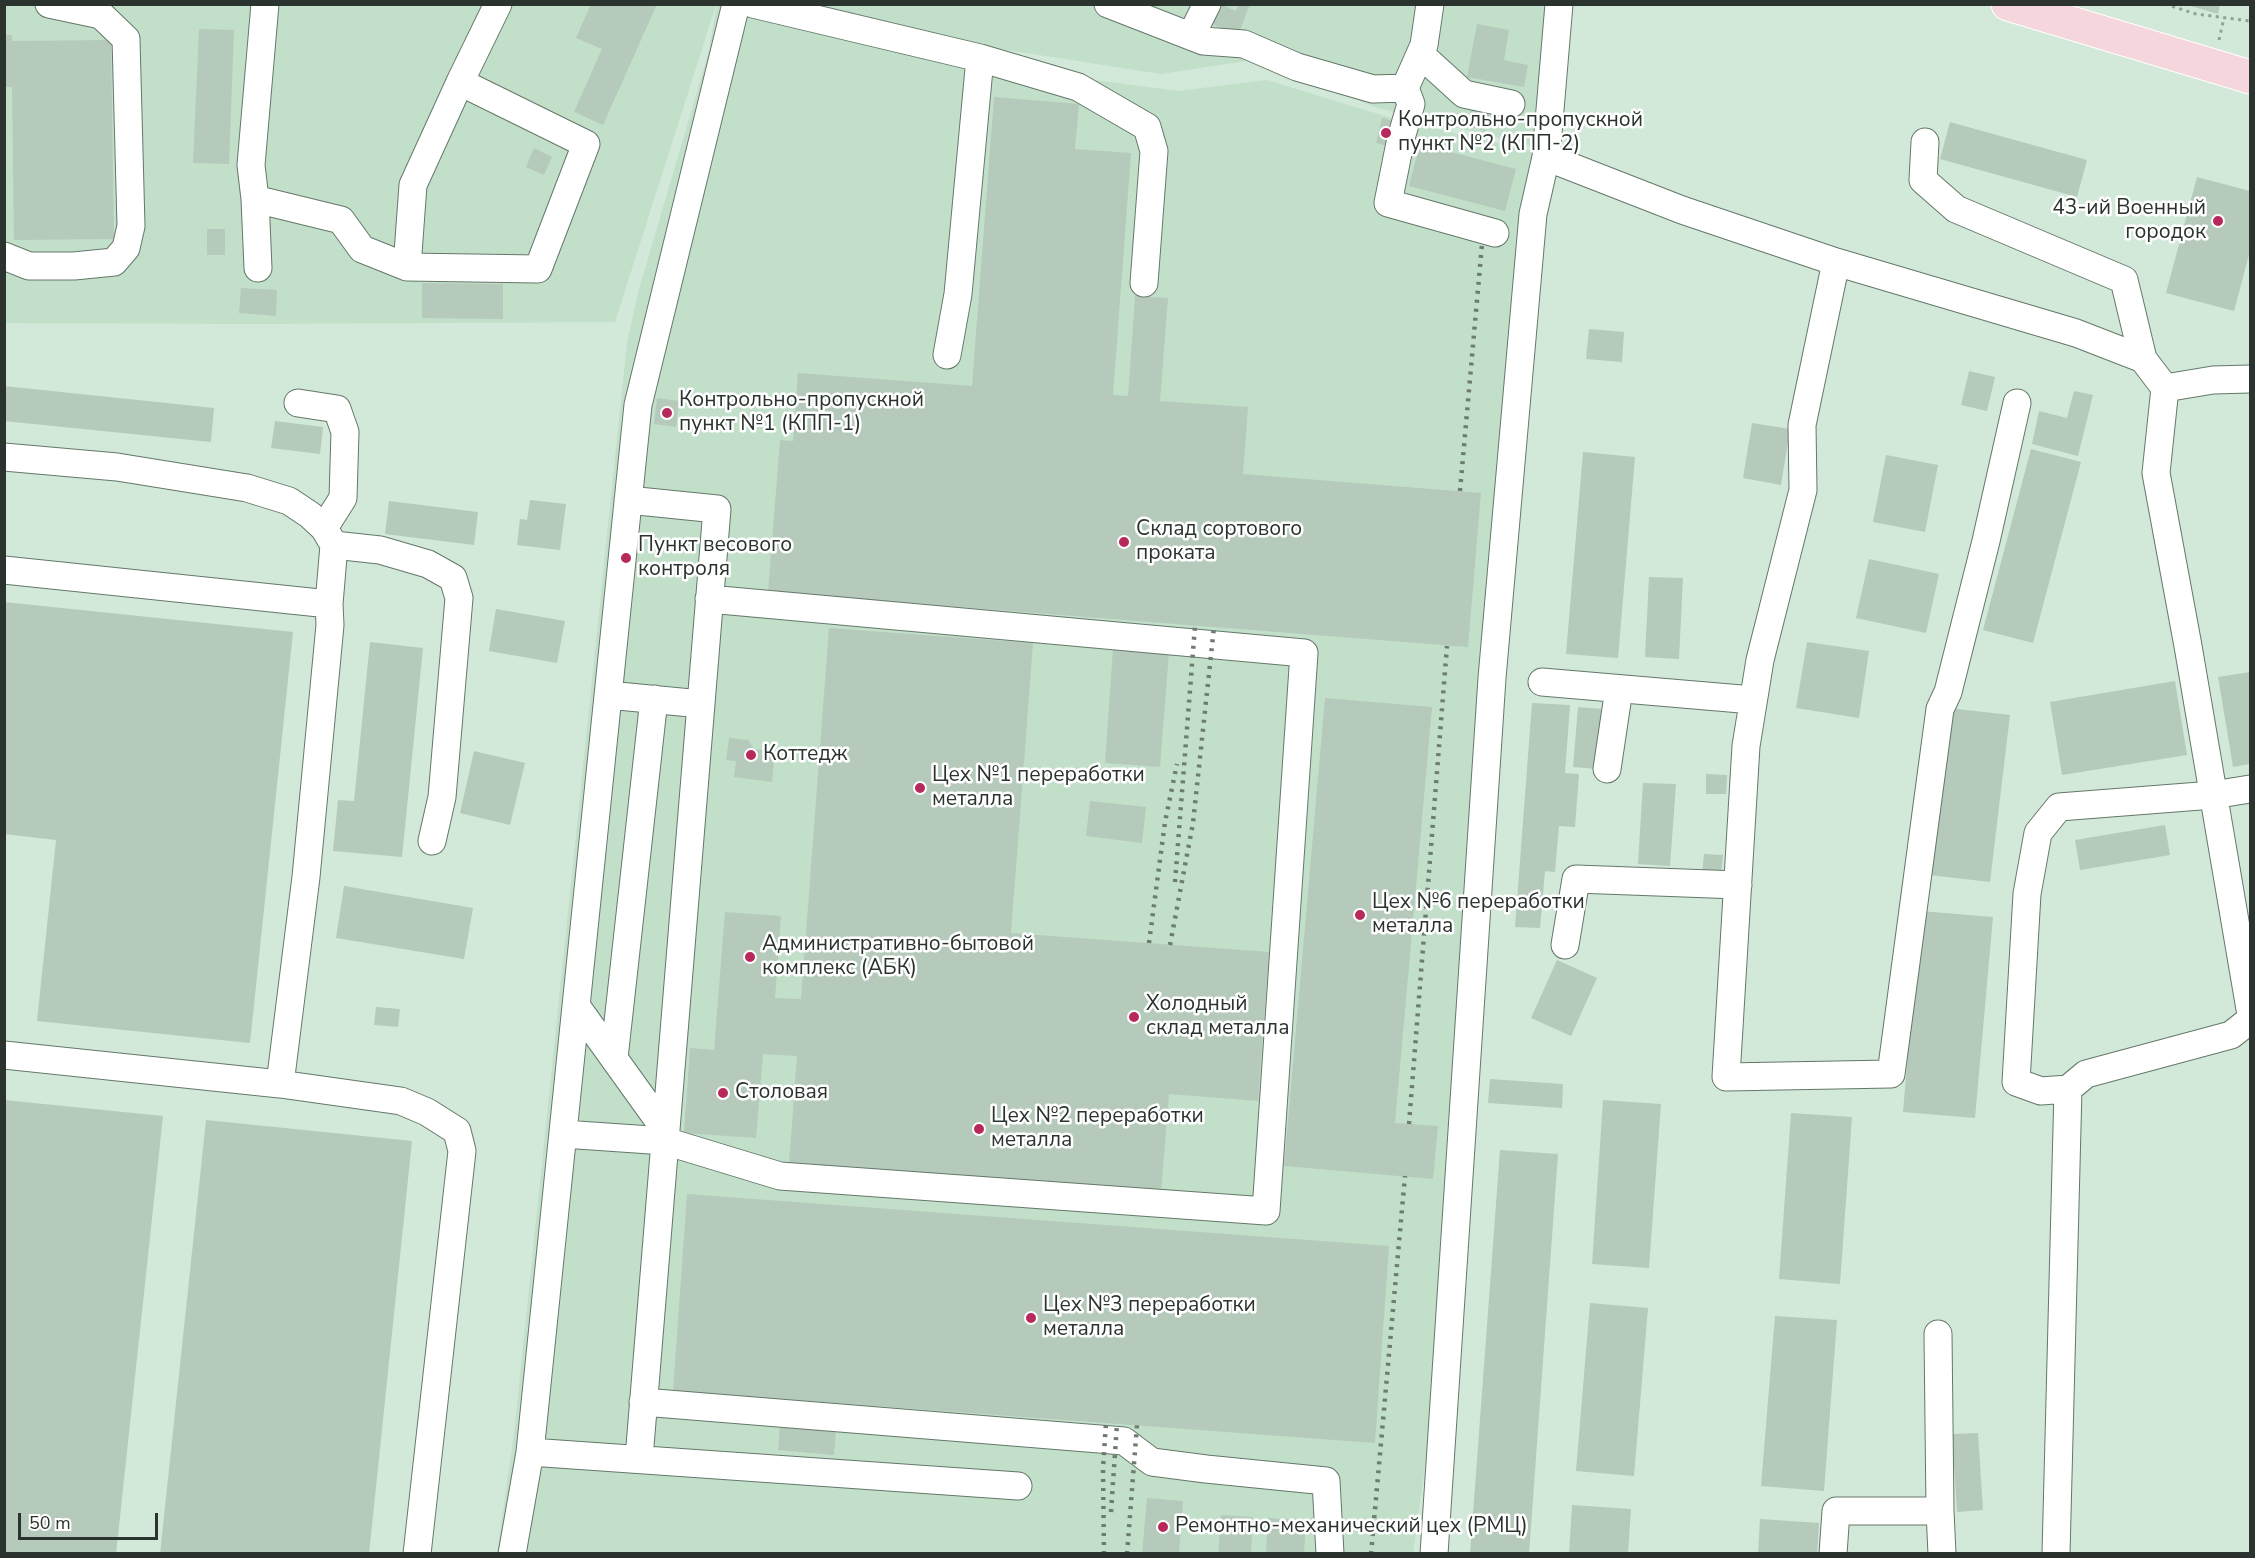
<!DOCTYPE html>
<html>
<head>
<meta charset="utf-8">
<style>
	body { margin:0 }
	#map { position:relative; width:2255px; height:1558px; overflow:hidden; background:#d2e8d8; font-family:"Nunito Sans",sans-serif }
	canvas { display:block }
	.frame { position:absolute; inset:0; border:6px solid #2a332d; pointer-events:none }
	.scale { position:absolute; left:18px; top:1513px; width:140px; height:27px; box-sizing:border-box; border:3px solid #2a332d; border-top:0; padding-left:8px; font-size:18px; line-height:21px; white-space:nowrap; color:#2a332d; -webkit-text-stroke:4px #fff; paint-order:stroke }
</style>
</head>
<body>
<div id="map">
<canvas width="2255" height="1558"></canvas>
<div class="frame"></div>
<div class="scale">50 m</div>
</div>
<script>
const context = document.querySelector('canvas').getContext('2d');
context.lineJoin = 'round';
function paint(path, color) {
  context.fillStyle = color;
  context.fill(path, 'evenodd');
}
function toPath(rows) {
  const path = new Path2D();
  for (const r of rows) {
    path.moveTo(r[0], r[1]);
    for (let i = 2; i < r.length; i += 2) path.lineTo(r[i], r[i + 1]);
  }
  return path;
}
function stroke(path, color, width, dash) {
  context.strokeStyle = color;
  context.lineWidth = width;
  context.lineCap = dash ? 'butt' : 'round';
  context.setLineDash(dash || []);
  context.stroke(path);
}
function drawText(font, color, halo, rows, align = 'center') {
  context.font = font + ' "Nunito Sans",sans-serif';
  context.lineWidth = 5;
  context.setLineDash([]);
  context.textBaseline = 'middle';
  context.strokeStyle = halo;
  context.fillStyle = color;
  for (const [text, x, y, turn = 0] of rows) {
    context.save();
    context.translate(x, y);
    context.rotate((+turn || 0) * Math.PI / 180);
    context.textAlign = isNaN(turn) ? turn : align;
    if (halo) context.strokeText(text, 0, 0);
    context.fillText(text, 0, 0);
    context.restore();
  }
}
paint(toPath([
	[5,5,716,5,615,322,254,324,5,323],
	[717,5,728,5,917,57,1178,91,1267,80,1398,120,1533,151,1484,711,1438,1373,1413,1553,497,1553,514,1434,627,342,639,289,708,54],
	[804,5,1549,5,1532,146,1378,108,1252,60,1161,74,968,44]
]), '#c2dfca');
paint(toPath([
	[591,4,657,4,603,125,574,112,602,49,576,38],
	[1220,4,1236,11,1239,4,1250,4,1238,35,1210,23],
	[2184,4,2220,4,2218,14],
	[1477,24,1509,30,1504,60,1528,65,1524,87,1467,77],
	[199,29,234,30,229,164,193,163],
	[4,35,12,35,12,41,111,40,114,239,14,240,12,87,4,87],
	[994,97,1079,104,1075,149,1131,153,1113,395,1128,396,1135,296,1168,298,1160,401,1248,407,1243,474,1481,493,1468,647,768,592,780,440,793,441,798,373,972,386],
	[1472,105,1491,110,1485,131,1466,125],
	[1382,118,1397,122,1391,147,1376,143],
	[1950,122,2087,160,2077,197,1940,159],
	[1420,144,1516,169,1505,211,1409,186],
	[534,148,552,157,544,175,526,167],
	[2197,177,2250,191,2250,251,2234,311,2166,293],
	[207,229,225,229,225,255,207,255],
	[422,283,503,284,503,319,422,318],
	[241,288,277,290,276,316,239,313],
	[1589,329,1624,332,1622,362,1586,359],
	[1969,371,1995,377,1987,411,1961,405],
	[4,386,214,408,211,442,4,421],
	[2074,391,2093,395,2078,456,2032,444,2039,411,2067,418],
	[657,398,679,401,676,427,654,424],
	[275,421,323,427,320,454,271,448],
	[1752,423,1790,429,1781,485,1743,478],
	[2031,449,2081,462,2033,643,1983,630],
	[1583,452,1635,457,1618,658,1566,654],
	[1886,455,1938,465,1925,532,1873,522],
	[530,500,566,504,560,550,517,545,520,519,527,520],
	[389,501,478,512,474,545,385,534],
	[1869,559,1939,574,1926,633,1856,618],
	[1649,577,1683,578,1679,659,1645,657],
	[4,602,293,632,250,1043,37,1021,56,840,4,834],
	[496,609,565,621,557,663,489,651],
	[829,628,1033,643,1011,933,1269,952,1258,1101,1169,1094,1161,1192,789,1164,797,1056,763,1054,756,1138,684,1133,690,1048,714,1050,725,912,781,916,775,998,801,999],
	[370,642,423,648,402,857,333,851,338,800,354,801],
	[1807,642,1869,651,1859,718,1796,708],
	[1113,648,1169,652,1160,767,1105,763],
	[2250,672,2250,764,2233,767,2218,677],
	[2175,681,2187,755,2062,775,2050,702],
	[1325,698,1432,707,1395,1123,1438,1126,1433,1179,1284,1166],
	[1532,703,1570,705,1565,773,1579,774,1575,827,1559,826,1555,872,1545,871,1540,928,1515,927],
	[1578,707,1602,709,1597,769,1573,767],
	[1949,708,2010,715,1990,882,1929,875],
	[729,738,748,740,754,749,775,751,772,782,734,777,736,761,726,760],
	[474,751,525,763,510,825,460,813],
	[1706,774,1727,775,1726,794,1706,794],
	[1643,783,1676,784,1670,866,1638,864],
	[1090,801,1146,807,1142,843,1086,836],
	[2165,825,2170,855,2080,870,2075,840],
	[1704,854,1723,855,1721,876,1702,874],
	[344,886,473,908,464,959,336,938],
	[1920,911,1993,917,1975,1118,1903,1112],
	[1557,960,1597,978,1571,1036,1531,1018],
	[376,1007,400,1009,398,1027,374,1025],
	[1490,1079,1563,1084,1562,1108,1488,1103],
	[4,1100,163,1116,116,1554,4,1554],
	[1603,1100,1661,1104,1649,1268,1592,1264],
	[1791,1113,1852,1117,1840,1284,1779,1279],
	[206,1120,412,1141,369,1554,160,1554],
	[1500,1150,1558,1154,1529,1554,1470,1554],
	[687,1194,1389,1246,1375,1443,673,1391],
	[1590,1303,1648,1308,1634,1476,1576,1471],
	[1775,1316,1837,1320,1824,1491,1761,1486],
	[780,1425,836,1430,834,1455,778,1450],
	[1978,1433,1983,1510,1957,1512,1952,1434],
	[1147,1498,1183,1501,1179,1554,1142,1554],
	[1572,1505,1631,1509,1628,1554,1569,1554],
	[1221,1515,1253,1517,1251,1554,1218,1554],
	[1268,1518,1306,1520,1304,1554,1266,1554],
	[1760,1519,1819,1523,1817,1554,1758,1554]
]), '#b5caba');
const minor = toPath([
	[736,4,638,405,530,1452,1018,1486],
	[753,4,980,58,958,294,947,355],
	[1108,4,1203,41,1244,44,1297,67,1373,89,1405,88,1424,45,1430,4],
	[1191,36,1207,4],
	[1420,54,1464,94,1511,104],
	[980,58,1078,87,1147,127,1154,151,1144,283],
	[460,82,586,144,538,269,407,267,413,185,460,82,498,4],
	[1405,88,1411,104,1401,138,1388,203,1495,233],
	[1925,142,1923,180,1956,209,2124,280,2143,359],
	[1546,157,1682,210,1836,262,2076,333,2143,359,2165,388],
	[255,199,251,165,265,4],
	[4,256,29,266,74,266,114,262,126,248,131,226,126,39,101,15,49,4],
	[1836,262,1802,425,1803,490,1760,660,1746,746,1726,1077,1891,1074,1940,709,1948,692,1986,541,2017,403],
	[258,268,255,199,341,220,362,249,407,267],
	[2250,379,2213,380,2165,388,2156,473,2188,646,2250,1009],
	[298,403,337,409,345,432,343,498,324,528],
	[4,457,117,467,247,488,289,501,310,515,324,528,334,545,329,604,4,570],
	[628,500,717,509,639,1458],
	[334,545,380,550,428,564,453,578,459,598,442,797,432,841],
	[1542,682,1753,700],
	[608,695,701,704],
	[1607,769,1619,689],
	[1565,945,1576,879,1738,885],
	[577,1007,666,1131],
	[4,1055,280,1084,306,877,330,625,329,604],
	[614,1058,654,699],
	[280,1084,401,1101,427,1112,457,1131,462,1151,417,1554],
	[2068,1089,2041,1091,2016,1082,2027,894,2038,833,2059,807,2213,795,2250,789],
	[563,1134,665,1141,780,1176,1266,1211,1304,653,709,599],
	[1938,1334,1940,1511],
	[643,1402,1124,1441,1152,1462,1206,1469,1326,1481,1330,1554],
	[512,1554,530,1452],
	[1434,1554,1492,678,1533,214,1546,157,1559,4],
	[1833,1554,1836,1511,1940,1511,1942,1554],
	[2056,1554,2068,1089,2086,1074,2231,1035,2250,1020]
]);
const major = toPath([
	[2008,4,2250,77]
]);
stroke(minor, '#647869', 29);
stroke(major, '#fff', 35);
stroke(toPath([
	[2165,4,2196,14,2250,21],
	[2219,40,2224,18]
]), '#90a195', 3, [3, 4.5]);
stroke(minor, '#fff', 27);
stroke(major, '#f5d6dd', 33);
stroke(toPath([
	[1460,491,1482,244],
	[1175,882,1195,626],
	[1149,943,1165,822,1177,764],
	[1170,945,1193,823,1214,627],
	[1409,1124,1447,646],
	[1111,1512,1117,1424],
	[1104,1554,1103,1468,1106,1423],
	[1127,1554,1137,1425],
	[1371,1554,1405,1176]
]), '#6d7b71', 4.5, [3, 6]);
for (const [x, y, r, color] of [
	[1386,133,6,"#b7295b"],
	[2218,221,6,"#b7295b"],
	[667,413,6,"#b7295b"],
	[1124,542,6,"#b7295b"],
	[626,558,6,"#b7295b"],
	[751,755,6,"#b7295b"],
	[920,788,6,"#b7295b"],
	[1360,915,6,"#b7295b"],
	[750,957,6,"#b7295b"],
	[1134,1017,6,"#b7295b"],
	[723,1093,6,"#b7295b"],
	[979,1129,6,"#b7295b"],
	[1031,1318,6,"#b7295b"],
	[1163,1527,6,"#b7295b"]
]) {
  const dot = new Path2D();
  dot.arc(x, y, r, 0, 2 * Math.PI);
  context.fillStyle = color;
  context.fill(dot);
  stroke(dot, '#fff', 2);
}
drawText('21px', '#2a332d', '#fff', [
	["Контрольно-пропускной",1398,121],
	["пункт №2 (КПП-2)",1398,145],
	["43-ий Военный",2206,209,"right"],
	["городок",2206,233,"right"],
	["Контрольно-пропускной",679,401],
	["пункт №1 (КПП-1)",679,425],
	["Склад сортового",1136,530],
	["проката",1136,554],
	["Пункт весового",638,546],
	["контроля",638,570],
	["Коттедж",763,755],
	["Цех №1 переработки",932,776],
	["металла",932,800],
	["Цех №6 переработки",1372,903],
	["металла",1372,927],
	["Административно-бытовой",762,945],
	["комплекс (АБК)",762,969],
	["Холодный",1146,1005],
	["склад металла",1146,1029],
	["Столовая",735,1093],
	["Цех №2 переработки",991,1117],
	["металла",991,1141],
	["Цех №3 переработки",1043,1306],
	["металла",1043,1330],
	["Ремонтно-механический цех (РМЦ)",1175,1527]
], 'left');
</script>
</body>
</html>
